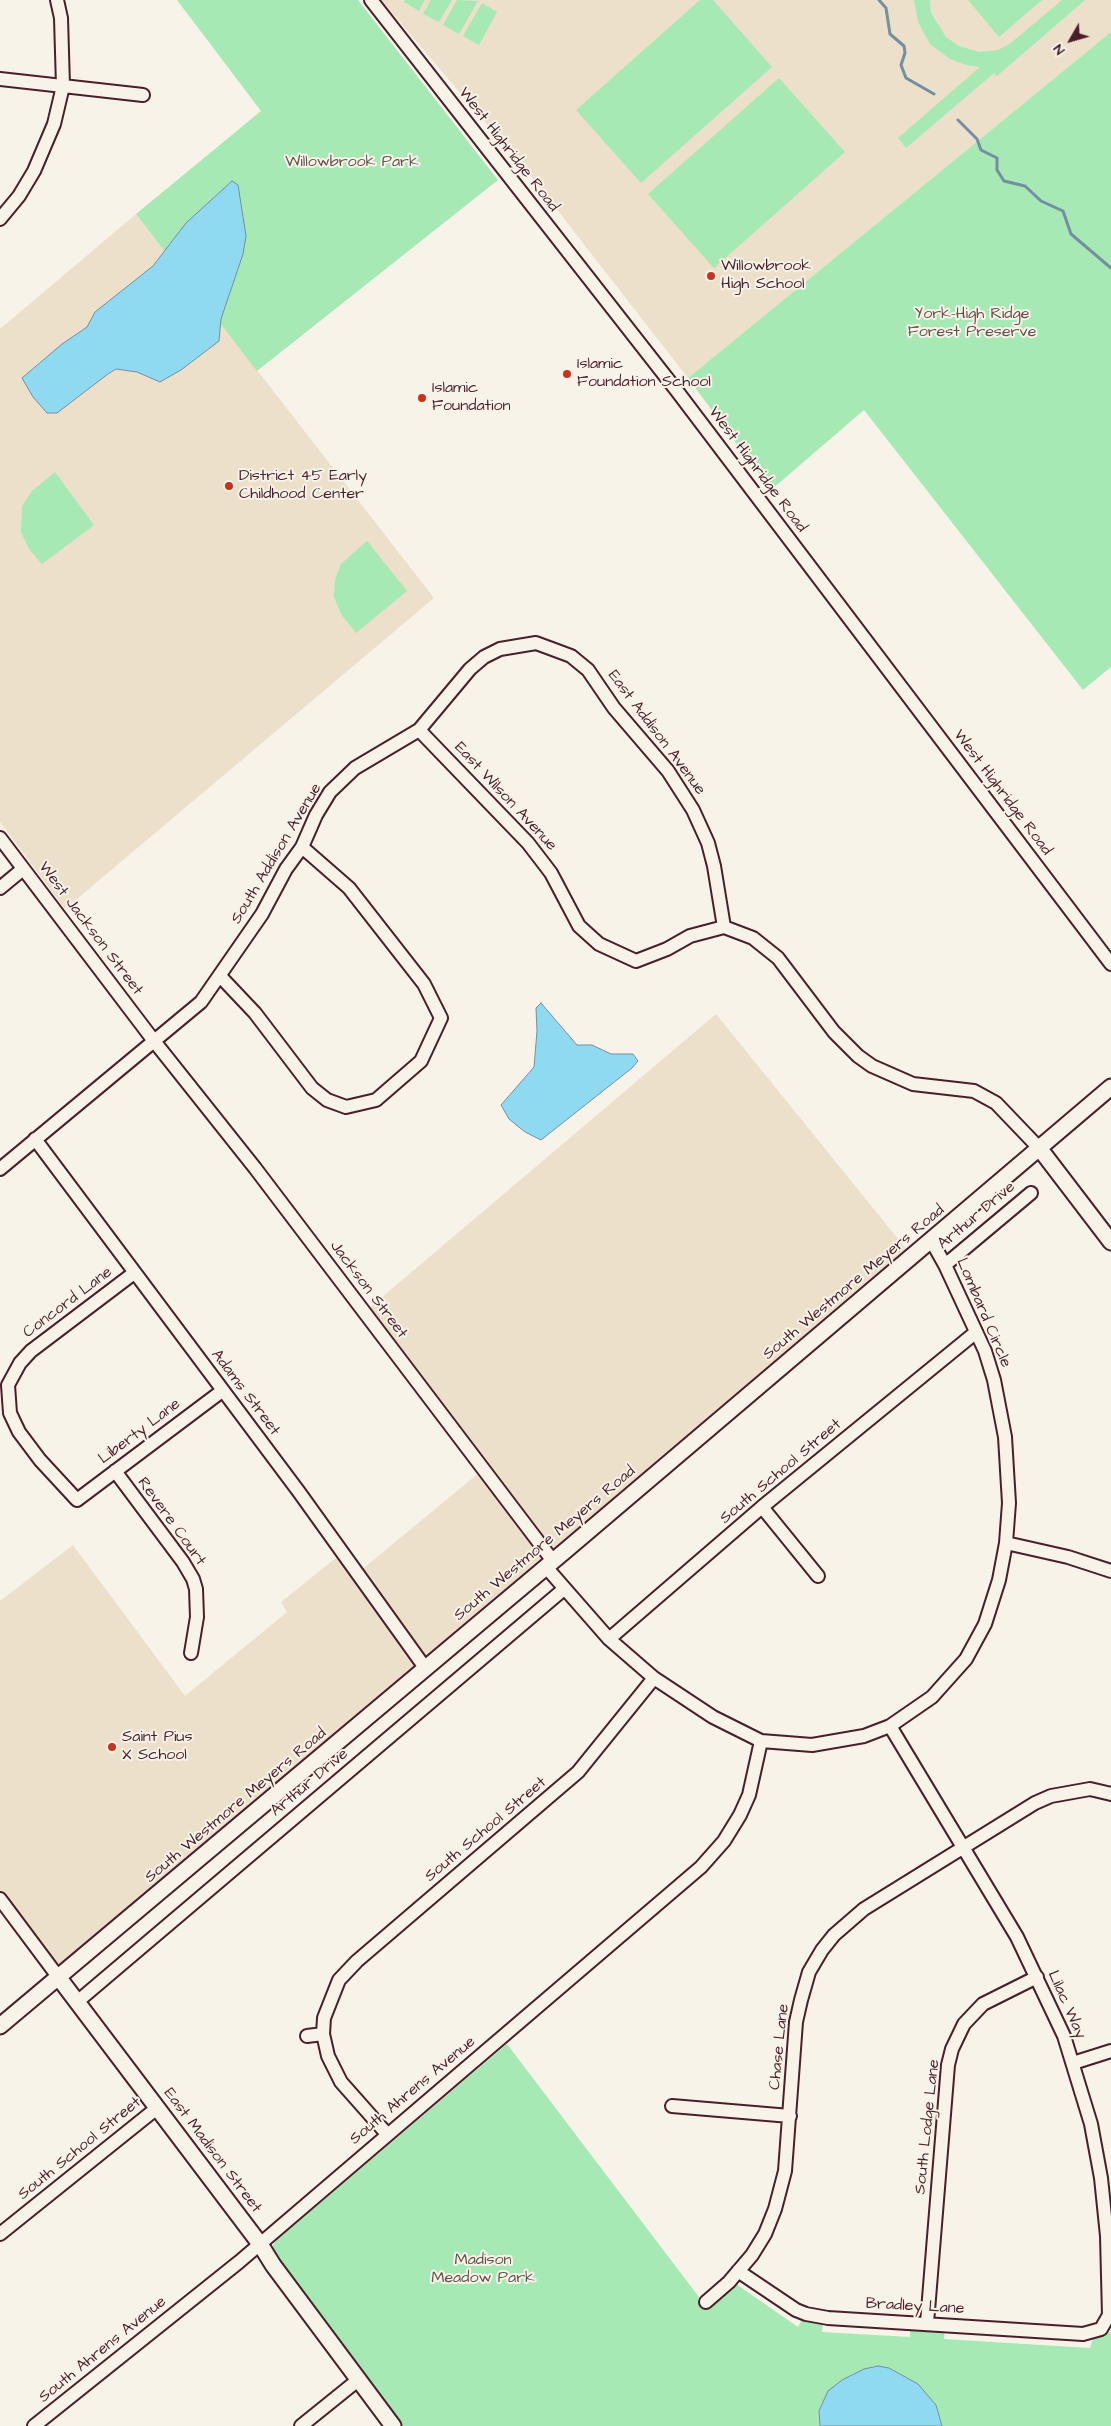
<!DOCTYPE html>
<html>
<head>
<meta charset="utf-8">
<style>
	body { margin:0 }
	#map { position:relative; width:1111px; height:2426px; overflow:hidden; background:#f7f3e8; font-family:"Architects Daughter",sans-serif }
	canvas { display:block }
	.north { position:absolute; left:1046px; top:15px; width:50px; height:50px; -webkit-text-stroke:4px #f7f3e8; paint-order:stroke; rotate:232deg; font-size:14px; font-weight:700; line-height:20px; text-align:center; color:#4a1f2b }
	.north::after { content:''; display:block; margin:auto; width:18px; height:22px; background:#4a1f2b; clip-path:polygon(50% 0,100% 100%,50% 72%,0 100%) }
</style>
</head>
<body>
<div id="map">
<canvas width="1111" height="2426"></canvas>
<div class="north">N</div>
</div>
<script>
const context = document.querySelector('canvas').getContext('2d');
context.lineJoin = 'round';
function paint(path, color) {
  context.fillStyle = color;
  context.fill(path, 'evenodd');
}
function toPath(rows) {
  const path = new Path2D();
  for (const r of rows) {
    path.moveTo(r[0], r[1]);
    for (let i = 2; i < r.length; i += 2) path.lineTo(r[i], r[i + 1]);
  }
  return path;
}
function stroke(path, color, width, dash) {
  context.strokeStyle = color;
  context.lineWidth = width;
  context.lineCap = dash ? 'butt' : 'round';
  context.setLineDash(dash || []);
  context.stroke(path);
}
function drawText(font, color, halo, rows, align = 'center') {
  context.font = font + ' "Architects Daughter",sans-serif';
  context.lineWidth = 4;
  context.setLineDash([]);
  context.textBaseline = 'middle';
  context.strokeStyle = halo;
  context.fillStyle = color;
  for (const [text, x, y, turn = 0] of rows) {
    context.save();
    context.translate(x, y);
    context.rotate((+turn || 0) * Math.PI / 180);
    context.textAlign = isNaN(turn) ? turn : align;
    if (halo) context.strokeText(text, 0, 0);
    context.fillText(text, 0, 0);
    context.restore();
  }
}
paint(toPath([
	[381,0,1111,0,1111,32,688,378,530,175],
	[136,214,434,598,65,909,0,822,0,329],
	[716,1014,907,1250,553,1554,368,1309],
	[480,1472,546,1559,425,1659,360,1571],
	[73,1545,185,1696,287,1612,281,1602,342,1553,417,1666,60,1969,0,1891,0,1601]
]), '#ece0cb');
paint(toPath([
	[177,0,358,0,498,180,257,371,136,214,261,111],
	[405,0,425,0,419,11,404,2],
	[431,0,452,0,439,22,423,14],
	[457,0,478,1,459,34,443,25],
	[700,0,713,0,772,67,641,183,576,110],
	[914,0,930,0,931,13,946,37,959,46,979,52,998,50,1011,43,1062,0,1085,0,997,76,994,73,906,148,898,138,980,67,966,65,950,59,930,44,918,22],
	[968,0,1042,0,999,37],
	[482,3,497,12,479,45,463,36],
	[1111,32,1111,667,1083,690,864,410,771,490,688,378],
	[779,78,845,152,714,268,648,194],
	[55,472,94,525,42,564,29,549,21,532,22,506,32,491],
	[367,541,407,591,356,633,341,614,334,597,335,580,341,564],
	[507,2044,708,2309,736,2284,798,2327,803,2318,823,2323,822,2332,910,2337,910,2328,945,2329,944,2339,1090,2348,1093,2338,1111,2332,1111,2426,401,2426,276,2257,272,2250,273,2245,277,2240]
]), '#a6e9b4');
const water = toPath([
	[232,181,238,185,246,236,243,254,221,319,219,341,181,370,160,382,137,372,116,369,108,374,57,413,47,413,33,397,22,378,62,344,87,327,95,312,153,266,186,223,232,181],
	[541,1003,577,1045,592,1045,611,1054,633,1054,638,1061,632,1068,541,1140,525,1132,509,1119,501,1105,534,1067,537,1031,536,1008,541,1003],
	[878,2366,889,2368,918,2384,936,2405,942,2426,820,2426,819,2411,828,2391,842,2380,864,2369,878,2366]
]);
paint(water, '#90daf1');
stroke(water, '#748fa2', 1);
stroke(toPath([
	[879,0,886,8,890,34,904,46,905,53,901,65,906,78,934,94],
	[958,120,977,139,981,150,997,158,997,170,1004,181,1025,186,1041,201,1063,211,1071,234,1111,268]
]), '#748fa2', 3);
const minor = toPath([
	[371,0,677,391,1111,964],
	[0,79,143,95],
	[0,219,19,196,34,171,54,124,63,86,61,18,57,0],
	[419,730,528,843,551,873,579,926,599,944,636,961,667,949,690,936,724,927,753,938,778,958,834,1032,858,1056,872,1066,913,1084,974,1091,996,1103,1040,1149],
	[0,838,154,1041,255,1168,553,1561],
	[0,888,23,869],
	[220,976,255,1013,312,1088,327,1100,346,1107,376,1100,421,1061,441,1018,424,984,349,888,302,847],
	[35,1139,299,1492,426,1669],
	[0,1169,201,1002,262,914,286,869,302,847,316,815,330,792,355,768,419,730,470,669,484,657,500,649,536,643,571,656,588,670,614,708,668,771,693,810,708,843,714,866,724,927],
	[945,1265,1031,1193],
	[134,1273,31,1351,20,1363,8,1385,10,1413,19,1432,40,1460,77,1500,222,1391],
	[115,1471,183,1562,193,1579,196,1589,197,1617,191,1653],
	[762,1507,818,1576],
	[1006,1543,1068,1557,1111,1571],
	[546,1567,609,1639,654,1678,713,1717,761,1741,812,1745,864,1736,890,1726,932,1697,966,1659,985,1624,999,1580,1006,1543,1009,1503,1005,1437,994,1380,985,1351,945,1265,931,1240],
	[609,1639,762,1507,975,1333],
	[0,1899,59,1978],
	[77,2002,564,1589],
	[307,2036,323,2034],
	[1073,2063,1111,2051],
	[672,2106,790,2116],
	[387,2134,341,2082,328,2056,323,2034,324,2018,339,1980,357,1961,578,1772,654,1678],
	[0,2234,157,2108],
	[738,2271,796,2310,806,2314,828,2318,1083,2334,1101,2329,1109,2315,1107,2236,1101,2178,1091,2124,1064,2036,1017,1937,890,1726],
	[706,2302,729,2282,752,2255,765,2234,775,2209,785,2171,796,2022,801,2000,809,1972,822,1950,834,1935,864,1909,1035,1803,1051,1796,1090,1789,1111,1794],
	[927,2323,948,2065,952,2049,964,2024,983,2004,1037,1977],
	[34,2426,239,2262,701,1867,724,1841,740,1815,749,1795,761,1741],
	[301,2426,358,2380]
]);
const tertiary = toPath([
	[1040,1149,1111,1242],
	[59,1978,260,2244,273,2265,393,2426],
	[0,2026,565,1551,1111,1087]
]);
stroke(minor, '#4a1f2b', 16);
stroke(tertiary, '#4a1f2b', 19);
stroke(minor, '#f7f3e8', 12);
stroke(tertiary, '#f7f3e8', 15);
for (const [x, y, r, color] of [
	[711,276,5,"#c8321e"],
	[567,374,5,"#c8321e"],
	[422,398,5,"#c8321e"],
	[229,486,5,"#c8321e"],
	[112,1747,5,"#c8321e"]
]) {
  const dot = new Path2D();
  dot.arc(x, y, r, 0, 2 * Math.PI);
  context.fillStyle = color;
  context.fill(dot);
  stroke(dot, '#f7f3e8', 2);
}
drawText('16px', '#4a1f2b', '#f7f3e8', [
	["West Highridge Road",508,150,52],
	["West Highridge Road",757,470,53],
	["East Addison Avenue",656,733,53],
	["West Highridge Road",1002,793,53],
	["East Wilson Avenue",505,797,47],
	["South Addison Avenue",277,854,-59],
	["West Jackson Street",90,929,53],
	["Arthur Drive",977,1216,-40],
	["South Westmore Meyers Road",854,1283,-40],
	["Jackson Street",368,1290,53],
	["Concord Lane",68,1303,-37],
	["Lombard Circle",983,1313,67],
	["Adams Street",245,1393,53],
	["Liberty Lane",140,1432,-37],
	["South School Street",781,1472,-40],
	["Revere Court",171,1522,54],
	["South Westmore Meyers Road",545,1544,-40],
	["Arthur Drive",310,1783,-40],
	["South Westmore Meyers Road",236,1806,-40],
	["South School Street",486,1830,-40],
	["Lilac Way",1066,2005,66],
	["Chase Lane",780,2047,-84],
	["South Ahrens Avenue",413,2091,-40],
	["South Lodge Lane",928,2127,-84],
	["South School Street",80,2149,-39],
	["East Madison Street",212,2151,53],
	["Bradley Lane",915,2307,3],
	["South Ahrens Avenue",103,2350,-39]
]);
drawText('16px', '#61524d', '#f7f3e8', [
	["Willowbrook Park",352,163],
	["York-High Ridge",972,315],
	["Forest Preserve",972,333],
	["Madison",483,2261],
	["Meadow Park",483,2279]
]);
drawText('16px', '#4a1f2b', '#f7f3e8', [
	["Willowbrook",721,267],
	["High School",721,285],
	["Islamic",577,365],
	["Foundation School",577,383],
	["Islamic",432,389],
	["Foundation",432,407],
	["District 45 Early",239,477],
	["Childhood Center",239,495],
	["Saint Pius",122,1738],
	["X School",122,1756]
], 'left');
</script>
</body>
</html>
